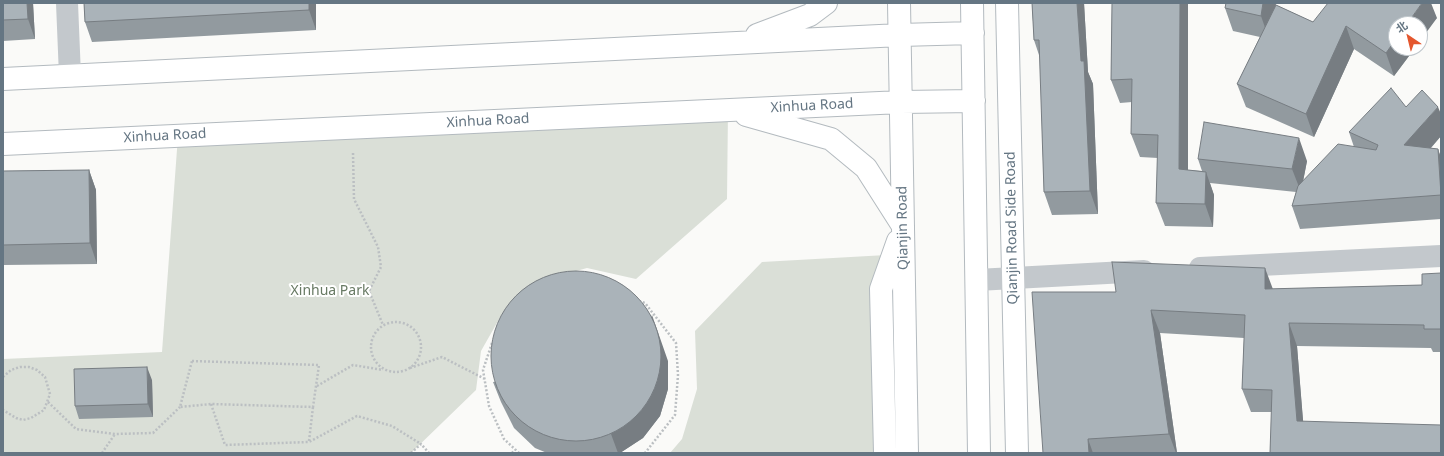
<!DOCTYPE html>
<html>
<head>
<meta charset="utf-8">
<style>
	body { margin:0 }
	#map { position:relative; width:1444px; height:456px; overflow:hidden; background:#fafaf8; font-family:"Noto Sans","Noto Sans SC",sans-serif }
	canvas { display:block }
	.frame { position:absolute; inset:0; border:4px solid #657683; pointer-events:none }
	.north { position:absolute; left:1388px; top:16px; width:40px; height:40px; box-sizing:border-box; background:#fff; border:1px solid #c1c8cd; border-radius:50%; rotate:325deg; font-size:11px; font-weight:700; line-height:16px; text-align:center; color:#657683 }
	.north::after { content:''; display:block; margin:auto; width:14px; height:18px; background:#e4572e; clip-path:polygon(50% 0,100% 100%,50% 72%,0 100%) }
</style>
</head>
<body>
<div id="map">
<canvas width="1444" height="456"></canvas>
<div class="frame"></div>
<div class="north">北</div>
</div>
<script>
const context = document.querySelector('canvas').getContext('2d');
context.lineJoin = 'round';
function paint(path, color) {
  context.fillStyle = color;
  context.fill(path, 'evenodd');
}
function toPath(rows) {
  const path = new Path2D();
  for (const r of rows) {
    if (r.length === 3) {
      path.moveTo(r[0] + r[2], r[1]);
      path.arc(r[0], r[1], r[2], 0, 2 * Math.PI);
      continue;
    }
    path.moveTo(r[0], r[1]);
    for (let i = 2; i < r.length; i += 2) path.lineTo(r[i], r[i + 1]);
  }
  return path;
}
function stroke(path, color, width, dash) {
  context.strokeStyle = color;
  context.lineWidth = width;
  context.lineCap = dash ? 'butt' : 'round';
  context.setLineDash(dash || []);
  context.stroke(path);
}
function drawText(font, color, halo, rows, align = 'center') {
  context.font = font + ' "Noto Sans",sans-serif';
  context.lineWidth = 4;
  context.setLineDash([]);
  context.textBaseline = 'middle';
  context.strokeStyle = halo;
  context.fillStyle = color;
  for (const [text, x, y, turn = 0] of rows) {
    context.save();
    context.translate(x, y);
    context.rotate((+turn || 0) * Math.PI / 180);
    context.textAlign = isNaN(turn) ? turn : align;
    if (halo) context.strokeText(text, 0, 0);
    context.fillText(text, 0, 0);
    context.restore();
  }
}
paint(toPath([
	[728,110,727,199,636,279,587,268,540,281,502,314,481,351,476,390,411,453,3,453,3,359,162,352,178,136],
	[904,254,907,453,670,453,682,439,697,389,695,331,762,262]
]), '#dadfd7');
const secondary = toPath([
	[899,3,907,453],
	[972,3,979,453],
	[1007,3,1017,453],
	[757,35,810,15,826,3],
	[3,79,900,35,973,33],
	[746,115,831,139,866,168,903,226],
	[3,144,901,102,974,101],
	[885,453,881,289,898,241]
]);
stroke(secondary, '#b3babf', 24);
stroke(toPath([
	[353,153,354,199,378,247,381,267,369,291,383,325],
	[639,301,645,303,676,343,678,375,675,415,645,453],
	[396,347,25],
	[492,343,483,370,489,406,504,439,519,453],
	[192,361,319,365,313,407,211,404,180,407,192,361],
	[410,368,442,357,485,379],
	[3,377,11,370,20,367,29,367,37,370,45,377,50,394,44,410,31,418,23,420,16,418,3,410],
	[317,386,353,365,383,370],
	[48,402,76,429,115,434,153,433,180,407],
	[211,404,225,445,309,442,357,416,392,426,421,444],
	[309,441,313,407],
	[102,453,115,434],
	[411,453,421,444,429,453],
	[512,453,515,450]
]), '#bbbfc2', 2.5, [2, 2]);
stroke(toPath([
	[67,3,70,76],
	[1200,268,1441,256],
	[977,280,1144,271]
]), '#c3c8cc', 22);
stroke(secondary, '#fff', 22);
paint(toPath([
	[3,3,33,3,35,39,3,41],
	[84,3,316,3,316,30,92,42,85,22],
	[1032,3,1084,3,1088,72,1093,84,1098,214,1052,215,1044,192,1040,58,1034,40],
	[1112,3,1188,3,1188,170,1202,171,1198,159,1307,161,1303,181,1354,147,1349,132,1406,107,1441,136,1431,148,1438,149,1441,158,1441,219,1300,229,1292,206,1296,192,1210,183,1214,195,1213,227,1165,226,1156,203,1158,158,1140,157,1131,134,1132,102,1120,103,1111,80],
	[1226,3,1276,3,1276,5,1313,22,1437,18,1396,48,1415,48,1394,76,1354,49,1314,137,1246,107,1237,84,1260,37,1233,31,1225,8],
	[89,170,96,190,97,264,3,265,3,171],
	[1441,273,1441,352,1433,352,1431,348,1297,346,1303,422,1270,453,1272,412,1251,412,1242,389,1244,338,1160,333,1177,453,1043,453,1116,292,1273,289,1422,285],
	[668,361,668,389,660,416,643,438,620,453,547,453,535,448,514,428,501,402,493,382],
	[152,380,153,417,79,419,75,406]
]), '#929a9f');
paint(toPath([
	[27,3,33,3,35,39,28,19],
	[309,3,316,3,316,30,309,10],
	[1077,3,1084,3,1088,72,1093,84,1098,214,1090,191],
	[1180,3,1188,3,1188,192,1179,169],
	[1263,3,1276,3,1269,39,1261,16],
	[1422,3,1431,3,1437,18,1420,41,1420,24,1407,24],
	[1346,26,1354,49,1314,137,1306,114],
	[1396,39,1396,48,1415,48,1394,76,1386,53],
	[1438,107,1441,114,1441,136,1413,168,1404,145],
	[1299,138,1307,161,1301,192,1292,169],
	[1438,149,1441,158,1441,196,1441,195],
	[89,170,96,190,97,264,90,243],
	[1206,172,1214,195,1213,227,1205,204],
	[1265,268,1274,292,1265,289],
	[1151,310,1160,333,1177,453,1176,453,1169,434],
	[652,315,668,361,668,389,660,416,643,438,620,453,618,453,611,434],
	[1289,323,1297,346,1305,444,1297,421],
	[147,367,152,380,153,417,148,404],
	[1088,439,1093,453,1089,453]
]), '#777d82');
const building = toPath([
	[3,3,27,3,28,19,3,20,3,3],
	[84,3,309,3,309,10,85,22,84,3],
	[1032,3,1077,3,1081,61,1084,61,1090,191,1044,192,1039,40,1034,40,1032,3],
	[1112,3,1180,3,1179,169,1206,172,1205,204,1156,203,1158,135,1131,134,1132,79,1111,80,1112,3],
	[1226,3,1263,3,1261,16,1225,8,1226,3],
	[1328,3,1422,3,1407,24,1396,24,1396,39,1386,53,1346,26,1306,114,1237,84,1276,5,1313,22,1328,3],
	[1391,88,1406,107,1422,90,1438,107,1404,145,1438,149,1441,195,1292,206,1298,186,1338,144,1376,150,1378,145,1349,132,1391,88],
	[1204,122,1299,138,1292,169,1198,159,1204,122],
	[89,170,90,243,3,245,3,171,89,170],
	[1112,262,1265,268,1265,289,1422,285,1422,274,1441,273,1441,329,1424,329,1424,325,1289,323,1297,421,1441,425,1441,453,1270,453,1272,390,1242,389,1245,315,1151,310,1169,434,1088,439,1089,453,1043,453,1032,292,1116,292,1112,262],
	[576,356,85],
	[147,367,148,404,75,406,74,369,147,367]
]);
paint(building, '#aab3b9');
stroke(building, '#777d82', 1);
drawText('14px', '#657683', '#fff', [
	["Xinhua Road",812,106,-3],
	["Xinhua Road",488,121,-3],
	["Xinhua Road",165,136,-3],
	["Qianjin Road",903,228,-91],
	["Qianjin Road Side Road",1012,228,-91]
]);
drawText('14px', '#687a64', '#fff', [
	["Xinhua Park",330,291]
]);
</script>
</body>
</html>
